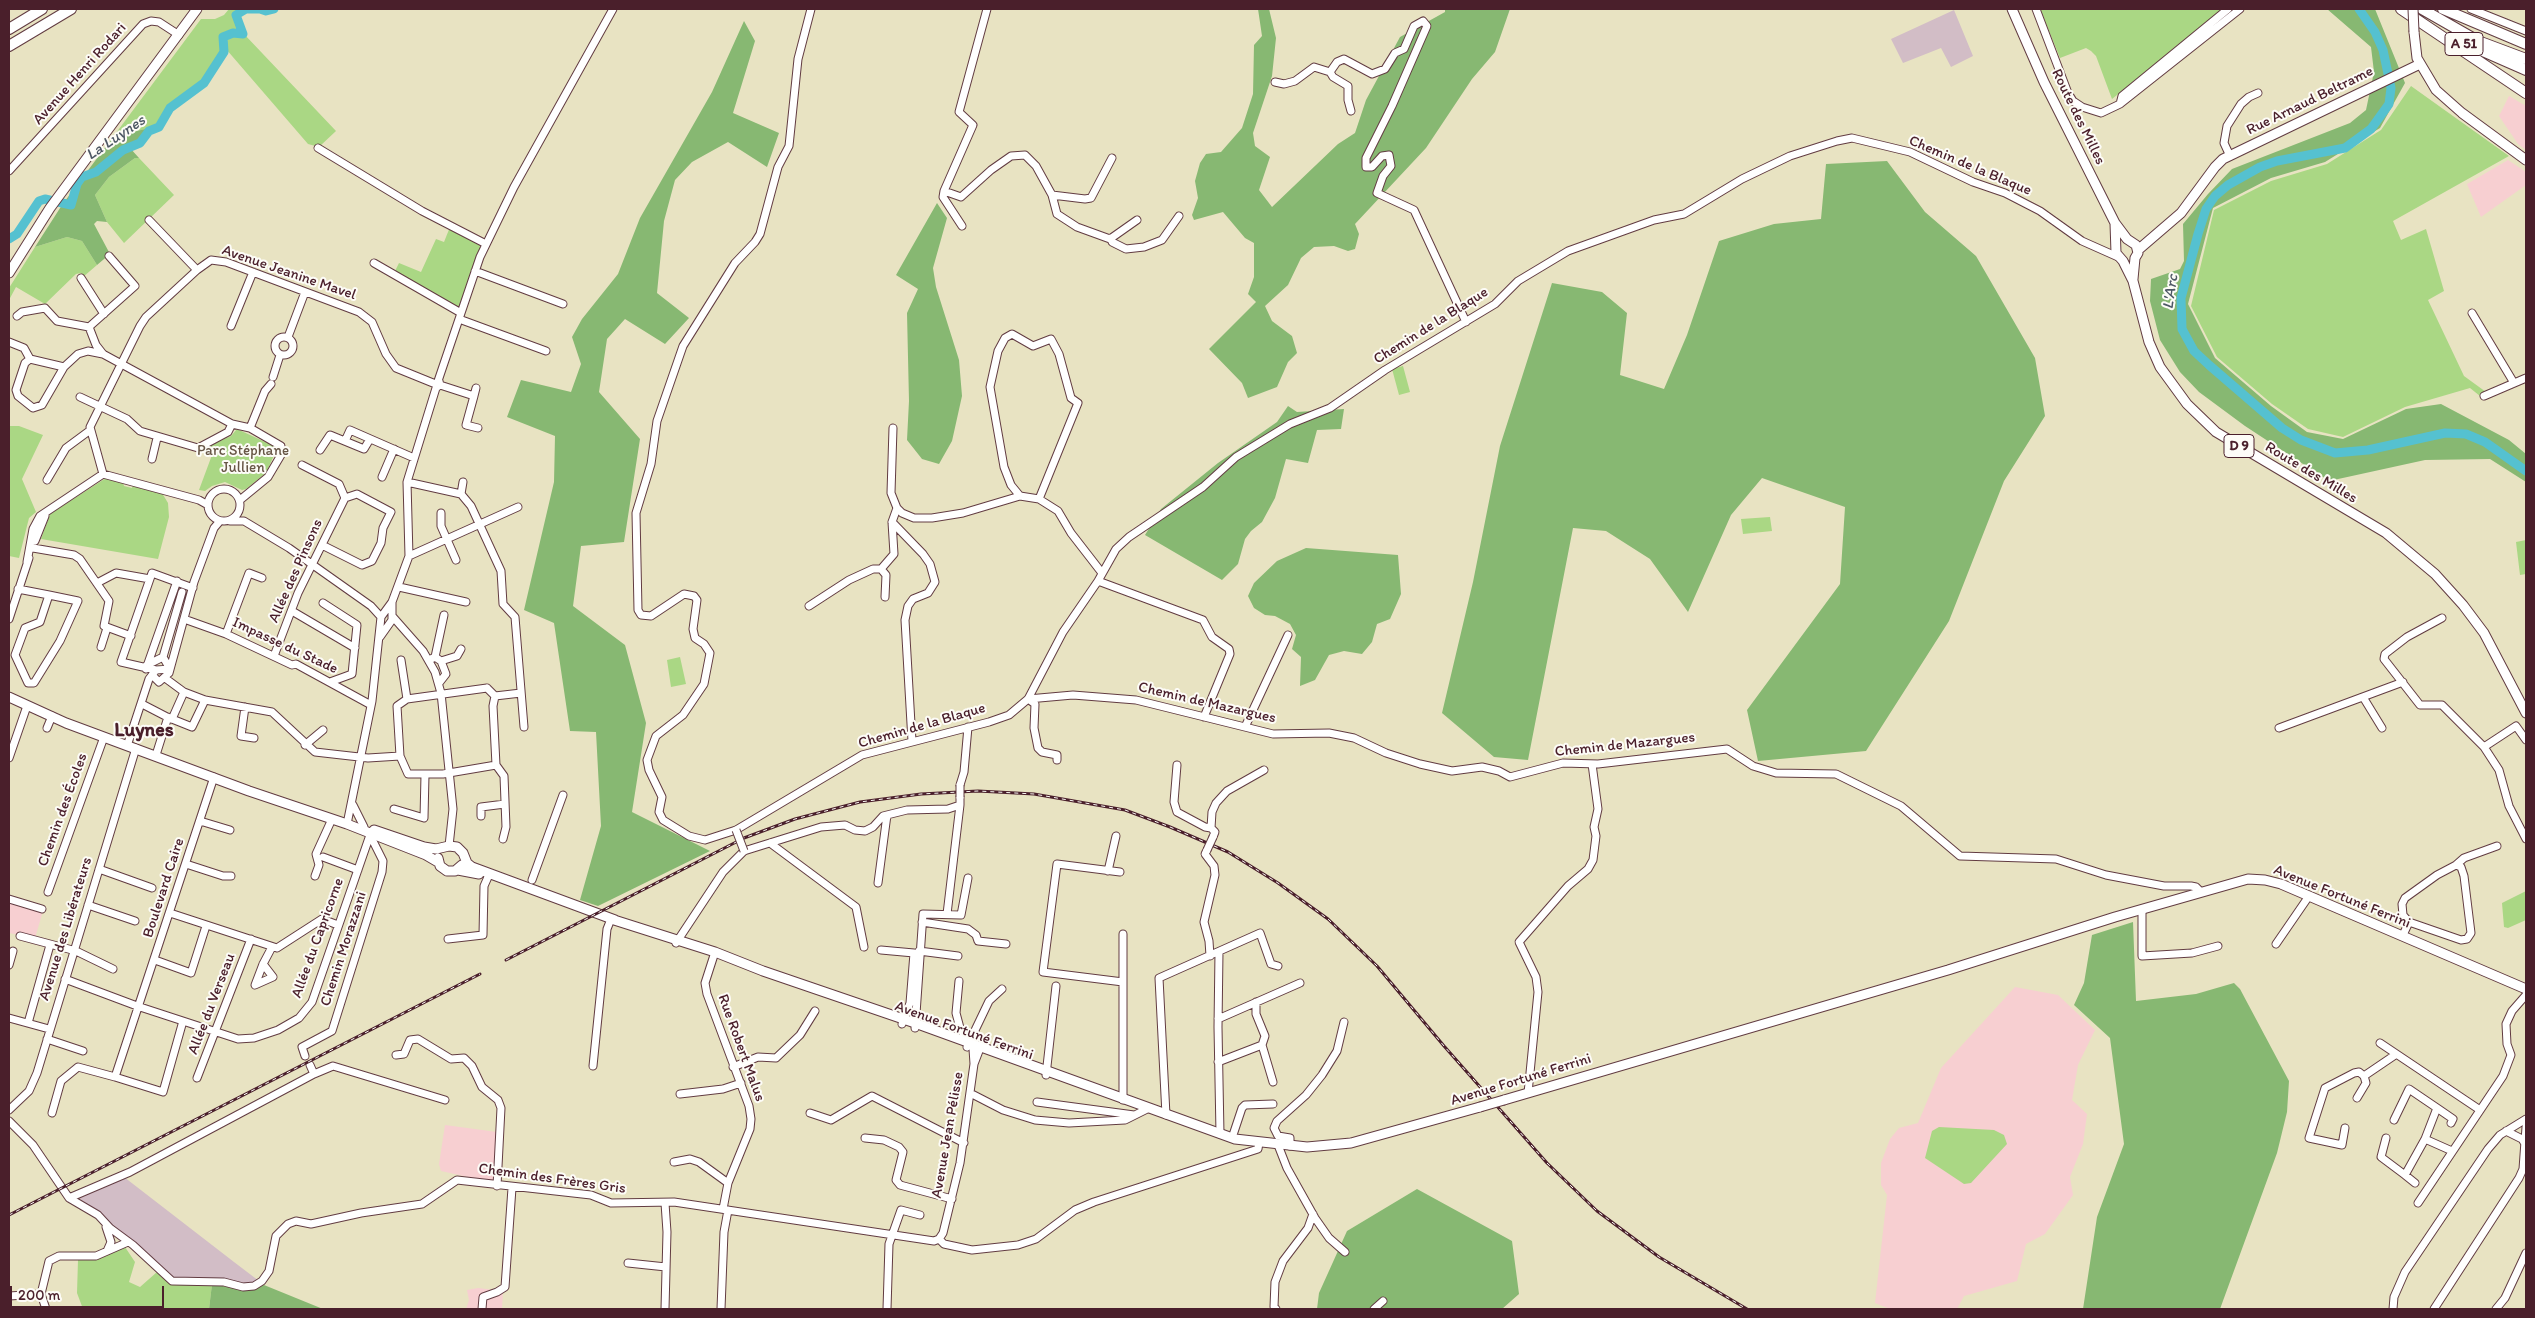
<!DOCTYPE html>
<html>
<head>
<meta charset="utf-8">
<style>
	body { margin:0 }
	#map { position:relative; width:2535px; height:1318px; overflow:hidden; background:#e8e3c2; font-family:Itim,sans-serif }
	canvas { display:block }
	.frame { position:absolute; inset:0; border:10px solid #4a1f2b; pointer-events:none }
	.scale { position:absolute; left:10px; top:1286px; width:154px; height:22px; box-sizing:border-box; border:2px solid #4a1f2b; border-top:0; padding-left:6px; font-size:15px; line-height:18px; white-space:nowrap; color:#4a1f2b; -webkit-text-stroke:4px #fdfcf7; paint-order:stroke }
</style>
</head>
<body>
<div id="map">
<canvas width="2535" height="1318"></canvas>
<div class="frame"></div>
<div class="scale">200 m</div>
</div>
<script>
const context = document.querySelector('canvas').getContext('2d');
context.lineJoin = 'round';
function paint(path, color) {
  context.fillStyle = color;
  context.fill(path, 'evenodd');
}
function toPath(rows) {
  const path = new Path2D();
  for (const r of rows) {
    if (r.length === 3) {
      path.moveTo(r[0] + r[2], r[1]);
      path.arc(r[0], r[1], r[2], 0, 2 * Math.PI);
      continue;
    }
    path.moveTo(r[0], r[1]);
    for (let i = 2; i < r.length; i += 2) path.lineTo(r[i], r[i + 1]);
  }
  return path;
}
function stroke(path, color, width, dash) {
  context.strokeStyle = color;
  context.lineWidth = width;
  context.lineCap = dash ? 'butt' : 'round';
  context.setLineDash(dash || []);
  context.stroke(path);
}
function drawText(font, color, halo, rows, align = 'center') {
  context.font = font + ' Itim,sans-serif';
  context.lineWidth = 4;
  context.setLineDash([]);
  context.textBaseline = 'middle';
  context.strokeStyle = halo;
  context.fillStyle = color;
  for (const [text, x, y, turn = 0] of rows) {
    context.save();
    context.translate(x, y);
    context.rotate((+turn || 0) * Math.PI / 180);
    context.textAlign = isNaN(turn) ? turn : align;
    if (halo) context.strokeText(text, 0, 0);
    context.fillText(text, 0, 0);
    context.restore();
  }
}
paint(toPath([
	[2509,96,2526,106,2526,150,2518,144,2499,116],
	[2508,160,2526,172,2526,185,2481,217,2467,184],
	[9,901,43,911,35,938,9,933],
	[2015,987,2058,995,2095,1030,2078,1065,2072,1100,2087,1114,2083,1144,2070,1177,2073,1195,2045,1234,2026,1244,2017,1281,1964,1296,1957,1309,1890,1309,1875,1303,1887,1195,1881,1185,1881,1163,1890,1139,1899,1128,1918,1123,1941,1068],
	[445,1125,497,1132,495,1183,441,1171,439,1164],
	[478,1288,503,1291,502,1309,466,1309,469,1300,467,1290]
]), '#f7cfd1');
paint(toPath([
	[1954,10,1973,56,1951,67,1941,48,1903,63,1891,39],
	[124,1177,234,1262,259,1281,245,1284,214,1278,170,1278,102,1215,77,1197]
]), '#d2bdc6');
paint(toPath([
	[229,9,238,9,235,12,235,19,242,32,233,32,221,37,223,51,203,83,169,107,158,126,113,137,201,19,215,19,224,15],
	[2040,9,2224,9,2112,99,2096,56,2091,51,2086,48,2060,58],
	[232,34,242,36,244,34,336,131,319,147,308,144,226,49,223,39],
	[2411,86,2509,156,2393,221,2401,240,2426,229,2444,291,2428,300,2464,376,2486,392,2480,396,2470,388,2405,407,2343,437,2308,429,2272,404,2217,357,2191,306,2214,210,2271,181,2327,164,2381,130],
	[135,158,139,158,174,195,124,243,107,222,95,195,109,177],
	[450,227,481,245,460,308,396,273,395,271,399,263,421,272,436,239,444,242],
	[67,237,82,241,97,265,83,277,81,273,76,274,45,304,16,287,9,300,9,288,35,247],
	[1403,366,1410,392,1399,395,1392,369],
	[9,426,19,426,43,435,22,479,36,512,29,518,19,558,9,556],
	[237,429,274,446,276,451,266,473,246,489,242,490,225,482,212,486,205,491,199,490,212,455,199,450,231,436],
	[106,478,123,482,124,486,132,488,133,485,162,493,168,503,169,517,158,559,41,539,50,514],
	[1770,517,1772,531,1743,534,1741,519],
	[2526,540,2526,574,2520,575,2516,542],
	[680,657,686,684,671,687,667,660],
	[2526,891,2526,920,2508,928,2504,927,2502,903],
	[1939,1127,1994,1130,2004,1135,2007,1144,1971,1183,1964,1184,1925,1158,1932,1131],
	[125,1247,135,1262,129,1282,140,1287,157,1272,170,1284,212,1284,209,1309,83,1309,77,1293,78,1260,98,1259]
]), '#aad784');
paint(toPath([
	[1258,9,1269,9,1276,38,1272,76,1253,133,1255,146,1270,157,1259,190,1272,207,1338,144,1355,133,1366,100,1400,37,1445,12,1445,9,1510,9,1495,52,1472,79,1426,148,1355,224,1359,234,1355,249,1348,251,1334,246,1314,247,1301,258,1288,285,1265,306,1272,321,1292,336,1297,353,1288,362,1277,387,1248,398,1242,383,1209,349,1256,302,1248,294,1254,277,1254,243,1245,238,1223,212,1194,220,1192,215,1198,198,1195,181,1200,163,1206,154,1221,152,1242,128,1253,94,1254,45,1262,36],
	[2327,9,2375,9,2405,83,2380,128,2325,162,2271,178,2213,208,2188,304,2215,358,2271,406,2307,432,2343,439,2406,409,2441,404,2509,440,2526,454,2526,482,2490,459,2425,460,2329,481,2245,426,2199,392,2180,372,2160,340,2150,301,2151,279,2180,269,2184,261,2183,224,2208,194,2232,169,2350,123,2366,110,2374,72,2371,47],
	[744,21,755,41,733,113,779,133,767,167,728,142,692,162,675,180,664,221,657,293,689,318,665,344,625,319,607,339,599,392,640,439,624,542,581,546,573,606,625,645,646,723,632,812,710,851,598,906,580,900,601,826,596,732,570,731,554,623,524,610,554,482,555,436,507,417,521,380,571,392,581,364,572,337,582,319,618,274,640,218,712,92],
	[153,127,156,129,148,133,143,142,130,148,139,158,135,158,109,177,95,195,107,222,97,221,94,224,110,254,97,265,82,241,67,237,35,247,62,205,113,137],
	[1887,161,1925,212,1976,256,2035,358,2045,416,2004,481,1949,621,1866,751,1758,761,1747,710,1840,584,1845,507,1762,478,1731,515,1688,612,1650,559,1606,531,1573,528,1528,760,1494,757,1442,713,1473,582,1500,446,1552,283,1602,292,1627,313,1620,375,1664,389,1687,335,1719,241,1774,224,1821,219,1826,164],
	[937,203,947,218,933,268,936,287,959,360,962,396,952,441,939,464,922,459,907,440,909,401,907,313,918,289,896,275],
	[1288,406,1297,412,1344,409,1341,429,1317,430,1308,463,1286,459,1275,498,1262,522,1251,531,1245,539,1238,564,1222,580,1145,535,1161,509,1218,463,1277,422],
	[1306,548,1398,555,1401,594,1390,619,1377,624,1372,642,1362,654,1344,651,1329,655,1315,680,1300,686,1301,657,1292,649,1296,635,1290,624,1275,616,1265,615,1254,608,1248,596,1254,583,1277,561],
	[2133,922,2136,1001,2196,994,2234,983,2240,989,2289,1081,2287,1112,2277,1153,2220,1309,2083,1309,2097,1217,2124,1144,2110,1038,2074,1005,2084,983,2092,935],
	[1417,1189,1512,1241,1519,1294,1502,1309,1317,1309,1319,1293,1347,1231],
	[212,1284,239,1289,264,1285,323,1309,209,1309]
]), '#87b872');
stroke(toPath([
	[260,9,266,11,274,9],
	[2359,9,2375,32,2383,50,2391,88,2389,104,2371,129,2345,148,2277,161,2260,167,2228,185,2215,196,2206,209,2198,234,2181,298,2182,329,2194,351,2209,365,2282,428,2301,440,2335,453,2368,450,2445,433,2466,434,2485,442,2526,471],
	[9,239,17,234,39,201,45,199,71,205,77,184,82,177,96,172,123,150,140,143,149,131,159,127,170,108,204,83,224,52,223,37,233,33,243,34,236,15,246,9,259,9]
]), '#55c1d0', 9);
const minor = toPath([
	[811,9,798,59,789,146,778,167,760,234,755,242,735,263,683,346,657,421,651,464,636,513,638,610,641,615,651,616,684,594,694,596,697,600,693,629,695,638,704,644,710,653,704,684,683,715,656,736,647,760,649,770,662,797,659,812,663,820,689,836,705,840,736,830,862,755,989,722,1009,715,1028,699,1063,632,1098,581,1116,549,1129,537,1203,487,1236,457,1290,424,1330,408,1385,370,1495,304,1518,281,1568,251,1654,220,1684,214,1742,179,1790,156,1837,141,1852,138,1910,152,1973,182,2005,193,2040,211,2082,241,2118,257],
	[2036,9,2068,93,2073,101,2082,107,2101,113,2120,104,2240,9],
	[2471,9,2526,31],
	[1275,82,1284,84,1295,81,1314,67,1330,72],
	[2120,104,2122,96,2228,9],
	[1351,111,1348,100,1348,86,1333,77,1330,72,1337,62,1344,59,1372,74,1385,69,1395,53,1404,49,1414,26,1423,21,1427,26,1392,106,1366,158,1366,167,1372,167,1382,156,1389,155,1391,166,1383,176,1377,193,1414,210,1466,322],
	[318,148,422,211,486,244],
	[2230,156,2224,143,2227,126,2241,104,2249,97,2258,93],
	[9,171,143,24,151,21,159,22,179,35],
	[944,191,961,197,991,170,1011,156,1025,155,1036,166,1052,195,1085,199,1091,198,1112,158],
	[1052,195,1057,214,1077,227,1110,239,1137,220],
	[149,220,197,270],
	[962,226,943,197,944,191,973,125,959,112,987,9],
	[1111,238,1112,242,1126,249,1144,247,1162,240,1179,216],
	[109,256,135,286,89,327,96,345,103,354,232,424,250,428,281,446,281,455,268,477,240,500],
	[374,263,461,313],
	[475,271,563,304],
	[81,278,104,314],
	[2472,313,2514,383],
	[17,316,22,312,45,308,57,321,89,327],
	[459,319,546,351],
	[231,326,253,272],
	[284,346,9],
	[288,337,305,292],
	[9,342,24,348,30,359],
	[64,367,30,359,25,363,16,390,18,396,33,408,42,405,64,367,78,354,88,351,103,354],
	[273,377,280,355],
	[438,381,480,257,514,187,613,9],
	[439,381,440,385,474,396,476,388],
	[474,396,466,425,478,428],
	[2484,396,2526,378],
	[80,397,127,419,140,431,198,448,228,432,232,424],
	[250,428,265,391,271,384],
	[893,428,891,493,897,508,902,513,914,518,932,518,963,513,1020,496,1039,499,1058,511,1071,533,1102,573],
	[345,441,350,430,414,458],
	[320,450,330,435,364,449,370,439],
	[152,459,157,438],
	[302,465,339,484,345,498],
	[103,474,90,427,140,326,146,317,197,270,211,260,226,262,359,312,372,322,386,354,396,368,433,383],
	[382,477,394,449],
	[47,480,66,448,89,431],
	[407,482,461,494,471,506,501,571,503,604,515,617,524,727],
	[224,505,16],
	[461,494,463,482],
	[1020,496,1011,485,1004,467,990,387,998,351,1005,338,1012,334,1033,346,1051,339,1059,354,1071,398,1078,403,1039,499],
	[441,513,441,526,456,560],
	[230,521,244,521,289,548,371,606,381,617,372,701,347,824],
	[892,522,923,554,930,564,935,582,928,593,913,599,908,606,905,620,912,741],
	[35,541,45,516],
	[322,545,362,565,372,561,381,543,383,528,391,512,357,494,345,498],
	[33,548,74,555,80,559,109,601,104,626,131,636],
	[409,556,518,507],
	[27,562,33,529,40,516,103,474,199,500,208,505],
	[881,569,894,554,892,522,897,508],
	[1098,581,1203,620,1212,637,1229,649,1230,654,1204,717],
	[97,583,116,573,150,579],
	[399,587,466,602],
	[18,589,49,595,78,601,60,641,34,683,28,683,15,655,25,628,40,622,49,595],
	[323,603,357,625,352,674,330,682],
	[809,606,849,580,873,569,881,569,886,575,885,597],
	[292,611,355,648],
	[381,617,392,602,409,556,407,482,436,388,440,385],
	[393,617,423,651,435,672,441,693,453,809,449,846],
	[2442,618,2407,637,2385,654,2384,659,2420,705,2442,705,2484,747],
	[9,619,29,558],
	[184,619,226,634,292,665,296,664,371,705],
	[226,634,249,573,262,578],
	[380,637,392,620,392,602],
	[101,647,107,628],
	[274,656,298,593,345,498],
	[435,657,444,615],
	[431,659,435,657,441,661,457,656,461,649],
	[401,660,407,699],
	[147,665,163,657],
	[146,669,177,581],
	[170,669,163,657,182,592],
	[156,670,121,662,152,573,193,588],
	[153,676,159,682,169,673,194,582,214,528,220,521],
	[165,678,184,692,205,700,272,712,315,752,368,758,400,756],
	[439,683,446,674,441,661],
	[487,688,495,696,493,706,496,765,443,774,408,774,400,756,397,706,407,699,487,688],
	[184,692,172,719,192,727,205,700],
	[495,696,521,693],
	[2363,697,2382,728],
	[1028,699,1073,695,1136,700,1273,734,1329,733,1354,738,1386,753,1420,764,1452,771,1482,767,1499,771,1510,777,1563,763,1598,764,1727,749,1753,766,1776,773,1836,774,1901,806,1960,856,2056,859,2106,875,2164,886,2191,886,2196,887,2201,892],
	[1028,699,1035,704,1034,728,1038,748,1042,752,1057,755,1057,760],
	[142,704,171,719],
	[245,707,241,736,254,738],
	[1245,727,1288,635],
	[47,728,52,716],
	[2279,728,2403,682],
	[2526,740,2516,726,2484,747,2499,770,2509,806,2526,839],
	[305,745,323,730],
	[127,746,149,679,156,670,170,669],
	[156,755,168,717],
	[9,758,27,706],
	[496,765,504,776,506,827,503,839],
	[1177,765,1174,802,1177,812,1205,827,1211,828],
	[960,785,964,772,968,727],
	[353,805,364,827],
	[394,809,424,818,425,775],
	[481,816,481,807,505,804],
	[200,821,230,830],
	[1213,837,1215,832,1211,828,1212,812,1216,803,1227,791,1264,770],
	[770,843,856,907,864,947],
	[1207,850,1205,854,1214,866,1215,875,1204,922,1209,941,1210,956],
	[323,857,358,870],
	[186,864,223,876,231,876],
	[2456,865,2461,867,2464,876,2471,933,2467,939,2461,940,2409,922,2403,915,2402,904,2405,898,2437,875,2456,865],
	[2456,865,2464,858,2497,846],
	[99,869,152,888],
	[1108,871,1116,836],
	[1120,872,1057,864,1043,972,1123,982],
	[315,876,319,865,316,854,332,819],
	[532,880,563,795],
	[878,883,887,815],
	[48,892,104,737],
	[9,899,42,909],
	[88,905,135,921],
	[2142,910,2142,956,2192,953,2218,946],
	[170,913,277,948,322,919,338,925],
	[947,914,960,805],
	[922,922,968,929,976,935,978,941,1006,944],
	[1123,934,1123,1100],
	[2403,935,2409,922],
	[20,936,76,951,113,969],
	[448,939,483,935,484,886,488,877],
	[676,943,723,872,744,851,821,827,845,825,855,830,865,831,873,827,883,816,907,810,948,809,960,805,960,797],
	[2276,944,2309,896],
	[881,950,914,953,910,1003,902,1024],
	[919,951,958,956],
	[715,952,705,983,707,994,749,1106,751,1119,750,1129,728,1183,723,1209],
	[1219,952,1218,1027,1220,1134],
	[155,960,191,973,206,926],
	[263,964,273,977,255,985,263,964,272,947],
	[9,965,13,951],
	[65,979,137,1006,238,1039,254,1038,278,1030,299,1018,312,1002,370,835],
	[959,981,956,1013,960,1028,969,1043],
	[1256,1002,1256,1014,1265,1036,1262,1045,1273,1082],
	[9,1018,49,1029],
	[1218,1019,1300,983],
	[183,1021,163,1092,115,1077,214,777],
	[28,1023,50,945],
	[915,1028,923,914,961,915,968,878],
	[47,1039,83,1051],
	[2380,1043,2480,1110],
	[967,1047,989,1001,1002,989],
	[396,1055,404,1054,410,1040,418,1039,451,1059,464,1058,472,1066,482,1087,498,1100,501,1108,497,1186],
	[305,1056,302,1047,332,1031,382,872,383,861,370,835],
	[1218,1062,1262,1045],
	[593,1066,607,929,611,919],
	[733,1067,758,1057,776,1058,800,1035,815,1011],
	[314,1074,333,1066,445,1100],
	[1046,1075,1056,986],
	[197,1078,251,939],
	[970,1093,1003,1110,1035,1120,1069,1123,1125,1120,1147,1109],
	[1528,1093,1538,992,1536,977,1519,942,1568,886,1588,869,1593,860,1596,836,1594,827,1598,809,1592,764],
	[680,1094,723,1089,741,1083],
	[2357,1098,2366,1083,2364,1076],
	[1037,1102,1134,1115],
	[2437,1108,2453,1119,2451,1123],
	[9,1110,29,1091,37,1073,136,748],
	[52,1113,61,1081,78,1067,115,1077],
	[810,1113,831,1120,872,1096,964,1143],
	[1166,1115,1159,978,1260,933,1271,964,1278,966],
	[2394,1120,2409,1089,2437,1108,2425,1139],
	[9,1121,33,1145,69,1198,98,1215,110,1228,133,1245,172,1281,224,1282,243,1287,254,1286,262,1281,269,1271,276,1236,288,1224,296,1221,311,1224,361,1213,422,1204,457,1180,591,1195,611,1203,674,1202,934,1241,939,1239],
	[2345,1128,2342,1145,2309,1138,2325,1088,2354,1073,2359,1072,2364,1076,2395,1055],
	[2506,1131,2522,1139,2525,1144],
	[865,1138,884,1140,899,1147,903,1152,896,1180,900,1185,952,1199],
	[1232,1138,1242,1108,1245,1105,1273,1104],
	[2386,1138,2381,1157,2405,1175,2425,1139,2452,1151],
	[1278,1145,1287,1168,1315,1218,1329,1238,1345,1252],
	[1290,1146,1290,1138,1278,1136,1274,1128,1277,1121,1306,1095,1322,1075,1337,1051,1344,1022],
	[674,1162,690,1159,699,1162,728,1183],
	[2405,1175,2415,1183],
	[69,1198,130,1172,314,1074,310,1065],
	[665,1203,667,1232,665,1309],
	[2418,1203,2503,1076,2511,1055,2507,1044,2506,1024,2512,1011,2526,995],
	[106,1227,111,1242,107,1251],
	[939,1239,944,1244,972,1250,1018,1245,1036,1239,1075,1210,1094,1202,1258,1149,1259,1143],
	[939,1239,943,1233,960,1163,974,1064,973,1049,977,1046,979,1051,974,1064],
	[628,1263,666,1267],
	[9,1296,41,1294],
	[46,1309,41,1294,49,1261,59,1256,96,1256,128,1242],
	[482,1309,483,1297,497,1292,505,1287,512,1188],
	[721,1309,724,1232,728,1210],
	[887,1309,889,1244,901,1210,920,1215],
	[1276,1309,1274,1307,1275,1282,1283,1261,1308,1228,1313,1214],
	[1374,1309,1383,1301],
	[2393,1309,2394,1297,2405,1272,2488,1149,2500,1135,2526,1119],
	[2434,1309,2519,1178,2523,1169,2526,1127],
	[2496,1309,2505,1298,2526,1253]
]);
const major = toPath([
	[2012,9,2044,82,2115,223,2127,239,2136,245,2138,253,2135,258,2133,279],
	[2414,32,2417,58,2436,90,2462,113,2526,160],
	[2115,223,2116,253,2123,261,2133,281,2149,342,2160,367,2187,404,2216,432,2386,533,2435,574,2463,605,2484,633,2526,713],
	[2138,250,2181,213,2215,167,2223,159,2420,64],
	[9,273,50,208,197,9],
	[9,697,66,723,249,791,347,824,426,855,438,862],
	[374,830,424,847,436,849,449,846,457,847,463,853,467,863,472,867,615,920],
	[438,858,440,866,447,871,455,871,462,865],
	[458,870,479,874],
	[611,919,715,952,763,971,915,1023,1235,1139,1307,1147,1351,1143,1480,1107],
	[1504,1100,1948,970,2115,917,2248,879,2265,880,2281,884,2526,989]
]);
const highway = toPath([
	[2401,9,2526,93],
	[2422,9,2478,41,2526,59],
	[2443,9,2526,44],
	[9,29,42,9],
	[2453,38,2526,70],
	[9,46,71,9]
]);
stroke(minor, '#623c42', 9);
stroke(major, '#623c42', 11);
stroke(highway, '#623c42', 12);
stroke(minor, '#fff', 7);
stroke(major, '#fff', 9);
stroke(highway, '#fff', 10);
const rail = toPath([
	[506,960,744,838,795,819,860,802,921,794,978,791,1034,794,1125,810,1170,827,1228,852,1278,883,1328,919,1377,966,1444,1046,1547,1163,1597,1211,1659,1257,1747,1309],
	[9,1215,480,974]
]);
stroke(rail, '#4a1f2b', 3);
stroke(rail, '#fdfcf7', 1, [4]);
const minorBridge = toPath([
	[960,785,960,797],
	[736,830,744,851],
	[1207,850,1213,837]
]);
const majorBridge = toPath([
	[2413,9,2414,32],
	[1480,1107,1504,1100]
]);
stroke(minorBridge, '#623c42', 9, []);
stroke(majorBridge, '#623c42', 11, []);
stroke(minorBridge, '#fff', 7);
stroke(majorBridge, '#fff', 9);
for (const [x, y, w] of [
	[2464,44,38],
	[2239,446,30]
]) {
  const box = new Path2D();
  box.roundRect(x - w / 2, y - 11.5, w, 23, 4);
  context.fillStyle = '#fdfcf7';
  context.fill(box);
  stroke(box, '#4a1f2b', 1);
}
drawText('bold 14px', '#4a1f2b', null, [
	["A 51",2464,44],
	["D 9",2239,446]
]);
drawText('15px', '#4a1f2b', '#fdfcf7', [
	["Avenue Henri Rodari",80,74,-48],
	["Rue Arnaud Beltrame",2310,101,-26],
	["Route des Milles",2078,117,64],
	["Chemin de la Blaque",1970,166,23],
	["Avenue Jeanine Mavel",289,273,19],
	["Chemin de la Blaque",1431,326,-32],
	["Route des Milles",2311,473,31],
	["Allée des Pinsons",296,571,-66],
	["Impasse du Stade",285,646,25],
	["Chemin de Mazargues",1207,703,13],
	["Chemin de la Blaque",922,726,-16],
	["Chemin de Mazargues",1625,745,-6],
	["Chemin des Écoles",63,810,-70],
	["Boulevard Caire",164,888,-72],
	["Avenue Fortuné Ferrini",2342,897,22],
	["Avenue des Libérateurs",66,929,-73],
	["Allée du Capricorne",318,938,-70],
	["Chemin Morazzani",344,949,-72],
	["Allée du Verseau",212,1004,-69],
	["Avenue Fortuné Ferrini",964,1031,20],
	["Rue Robert Malus",741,1048,70],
	["Avenue Fortuné Ferrini",1521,1080,-17],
	["Avenue Jean Pélisse",948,1135,-80],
	["Chemin des Frères Gris",552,1179,8]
]);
drawText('15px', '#675646', '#fdfcf7', [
	["Parc Stéphane",243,451],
	["Jullien",243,468]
]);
drawText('italic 16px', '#4e5865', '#fdfcf7', [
	["La Luynes",116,138,-34],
	["L'Arc",2171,292,-82]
]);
drawText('bold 20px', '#4a1f2b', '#fdfcf7', [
	["Luynes",144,731]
]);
</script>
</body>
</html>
